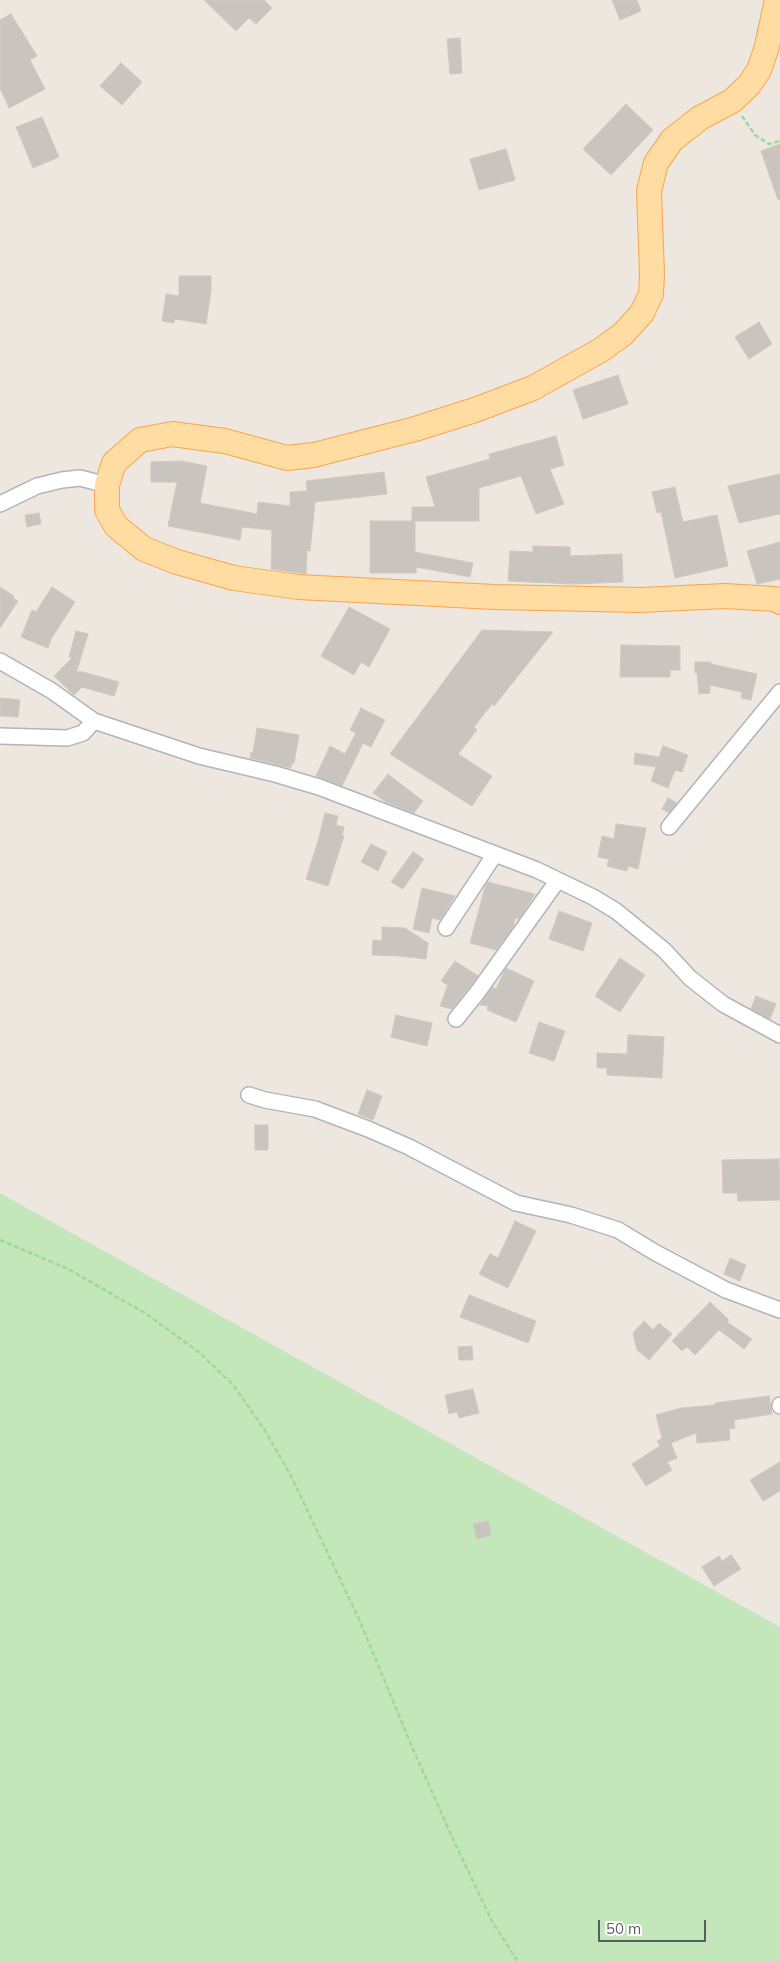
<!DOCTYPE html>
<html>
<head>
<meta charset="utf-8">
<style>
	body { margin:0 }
	#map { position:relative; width:780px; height:1962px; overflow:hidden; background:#ede7df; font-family:Mulish,sans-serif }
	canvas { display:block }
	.scale { position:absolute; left:598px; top:1920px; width:108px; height:22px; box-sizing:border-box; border:2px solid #585f62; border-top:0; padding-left:6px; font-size:15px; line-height:18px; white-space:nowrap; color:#585f62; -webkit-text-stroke:4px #fff; paint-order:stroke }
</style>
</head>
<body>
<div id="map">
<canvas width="780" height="1962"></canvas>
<div class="scale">50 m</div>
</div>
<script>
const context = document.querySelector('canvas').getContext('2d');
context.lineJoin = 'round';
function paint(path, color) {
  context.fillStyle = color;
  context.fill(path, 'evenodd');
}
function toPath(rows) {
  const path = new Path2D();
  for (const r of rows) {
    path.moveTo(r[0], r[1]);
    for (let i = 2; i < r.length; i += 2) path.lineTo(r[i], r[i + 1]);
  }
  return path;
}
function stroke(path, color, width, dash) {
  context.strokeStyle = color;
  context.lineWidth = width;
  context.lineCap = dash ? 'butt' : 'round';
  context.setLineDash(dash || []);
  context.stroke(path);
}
paint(toPath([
	[0,1193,780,1627,780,1962,0,1962]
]), '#c3e7ba');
const building = toPath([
	[204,0,264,0,272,8,256,24,249,18,236,31,204,0],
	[612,0,637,0,641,11,620,20,612,0],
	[11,14,37,56,30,60,45,89,9,108,0,88,0,20,11,14],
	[460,38,462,73,450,74,447,39,460,38],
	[121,63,142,82,122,105,100,86,121,63],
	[626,104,653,130,611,175,583,149,626,104],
	[42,117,59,157,33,168,16,127,42,117],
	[780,144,780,199,778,200,761,151,780,144],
	[506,149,515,180,479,190,470,159,506,149],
	[179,276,211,276,211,291,206,324,175,319,174,323,162,321,166,294,179,296,179,276],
	[759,322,772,344,749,359,735,337,759,322],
	[618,375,628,404,583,419,573,390,618,375],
	[556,436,564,465,550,469,564,504,536,514,521,476,479,488,479,521,412,521,412,507,435,507,426,477,490,459,489,454,556,436],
	[181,461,207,466,200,503,257,514,258,502,290,506,290,492,307,491,306,481,384,472,387,494,315,502,310,551,307,550,306,574,271,569,272,530,242,527,240,540,168,526,177,482,151,482,151,462,181,461],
	[780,474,780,514,739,523,728,486,780,474],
	[675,487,683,522,717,515,728,566,675,578,661,512,657,513,652,492,675,487],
	[39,513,41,524,27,527,25,515,39,513],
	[370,521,415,521,415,552,473,563,470,577,416,567,416,573,370,573,370,521],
	[780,542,780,579,757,584,747,551,780,542],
	[533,546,570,547,570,556,622,554,623,582,573,584,508,581,510,551,533,552,533,546],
	[0,587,14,596,13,598,18,601,0,628,0,587],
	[52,587,75,602,51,639,48,648,21,637,32,610,36,612,52,587],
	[349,607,390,629,369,667,361,662,354,675,321,656,349,607],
	[482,630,553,632,494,706,492,704,474,727,477,730,458,754,492,776,472,806,390,754,482,630],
	[76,631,88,634,76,674,79,671,119,682,114,696,82,687,74,695,54,676,72,658,69,657,76,631],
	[621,645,680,646,680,670,670,670,670,677,620,677,621,645],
	[695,662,711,662,711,664,757,674,751,700,741,698,742,692,710,685,710,693,699,694,697,673,695,673,695,662],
	[0,698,20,700,18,717,0,716,0,698],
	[361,708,385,720,371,747,363,743,342,786,316,776,330,746,345,754,356,733,350,730,361,708],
	[257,728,299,735,294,763,292,763,291,768,250,758,251,752,253,753,257,728],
	[663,746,688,755,682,772,675,770,668,788,651,781,656,767,634,764,635,753,659,757,663,746],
	[388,774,423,801,414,813,386,802,373,793,388,774],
	[668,798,677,803,669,813,662,809,668,798],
	[325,813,338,816,336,825,344,827,342,836,344,836,328,886,306,879,319,838,325,813],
	[616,824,646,828,638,869,628,866,627,871,607,866,609,859,598,857,602,836,614,839,616,824],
	[371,844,387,852,378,871,361,862,371,844],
	[413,852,424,859,403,889,391,882,413,852],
	[488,882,535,894,519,919,515,918,513,927,496,950,470,943,485,887,488,882],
	[422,888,455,896,440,920,432,918,429,933,413,929,422,888],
	[559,911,592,923,583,951,549,939,559,911],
	[382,927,405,928,428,943,426,959,399,956,372,955,373,940,382,941,382,927],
	[620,958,645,975,620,1012,595,996,620,958],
	[455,961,478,976,452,1009,440,1006,448,985,441,981,455,961],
	[506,968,534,981,516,1022,487,1010,488,1006,480,1005,493,987,496,989,506,968],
	[756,996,776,1004,770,1019,751,1009,756,996],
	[396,1015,432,1023,427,1046,391,1037,396,1015],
	[539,1022,565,1031,554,1061,529,1053,539,1022],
	[628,1035,664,1037,662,1078,607,1075,607,1068,597,1068,597,1053,627,1054,628,1035],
	[367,1090,382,1096,373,1120,358,1114,367,1090],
	[255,1125,268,1125,268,1150,255,1150,255,1125],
	[779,1159,780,1200,738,1201,737,1193,723,1193,722,1160,779,1159],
	[515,1221,536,1231,508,1288,479,1274,490,1254,498,1258,515,1221],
	[730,1258,746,1265,740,1281,724,1274,730,1258],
	[469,1295,536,1321,528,1343,460,1317,469,1295],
	[710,1302,729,1320,727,1322,752,1339,744,1349,719,1330,695,1355,687,1347,682,1351,672,1341,710,1302],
	[644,1321,653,1330,659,1323,672,1334,649,1360,637,1350,633,1333,644,1321],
	[472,1346,473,1360,459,1360,458,1347,472,1346],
	[473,1389,479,1413,459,1418,457,1412,449,1414,445,1395,473,1389],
	[769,1396,772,1414,734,1420,735,1428,729,1429,730,1440,697,1443,696,1433,671,1443,677,1458,667,1462,672,1470,646,1486,632,1464,660,1446,657,1441,662,1438,656,1415,681,1408,715,1405,715,1403,769,1396],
	[780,1462,780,1491,763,1501,750,1480,780,1462],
	[488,1521,491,1535,477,1539,473,1524,488,1521],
	[731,1555,741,1569,714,1586,702,1567,719,1556,722,1561,731,1555]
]);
paint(building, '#cac4bf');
stroke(building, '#d2c7be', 1);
const minor = toPath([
	[0,504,37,486,62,480,80,478,107,485],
	[0,661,52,691,94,721,199,756,275,774,319,787,537,870,593,897,616,911,664,950,690,978,723,1004,780,1035],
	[0,736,67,738,83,733,94,721],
	[669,827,780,692],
	[446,928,495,854],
	[456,1019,477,993,558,880],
	[249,1095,265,1100,315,1109,368,1129,409,1147,516,1203,571,1215,618,1230,656,1253,726,1290,780,1310],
	[780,1405,780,1406]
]);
const primary = toPath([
	[777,0,766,50,759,70,749,85,732,101,700,118,672,140,656,163,649,191,652,274,651,294,642,313,623,334,601,350,533,388,475,410,415,429,314,455,287,458,225,441,172,434,140,440,114,463,107,485,107,510,116,526,144,549,177,562,234,578,298,587,495,597,640,600,725,596,775,599,780,602]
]);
stroke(minor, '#b1b5b9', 18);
stroke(primary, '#faa44b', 26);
stroke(toPath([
	[742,116,755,135,769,144,780,141],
	[0,1240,68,1269,145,1313,200,1353,234,1386,264,1429,291,1476,359,1619,410,1742,451,1835,492,1921,518,1962]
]), '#9cd99f', 2.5, [5, 2.5]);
stroke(minor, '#fff', 15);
stroke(primary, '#ffdca2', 24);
</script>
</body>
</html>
